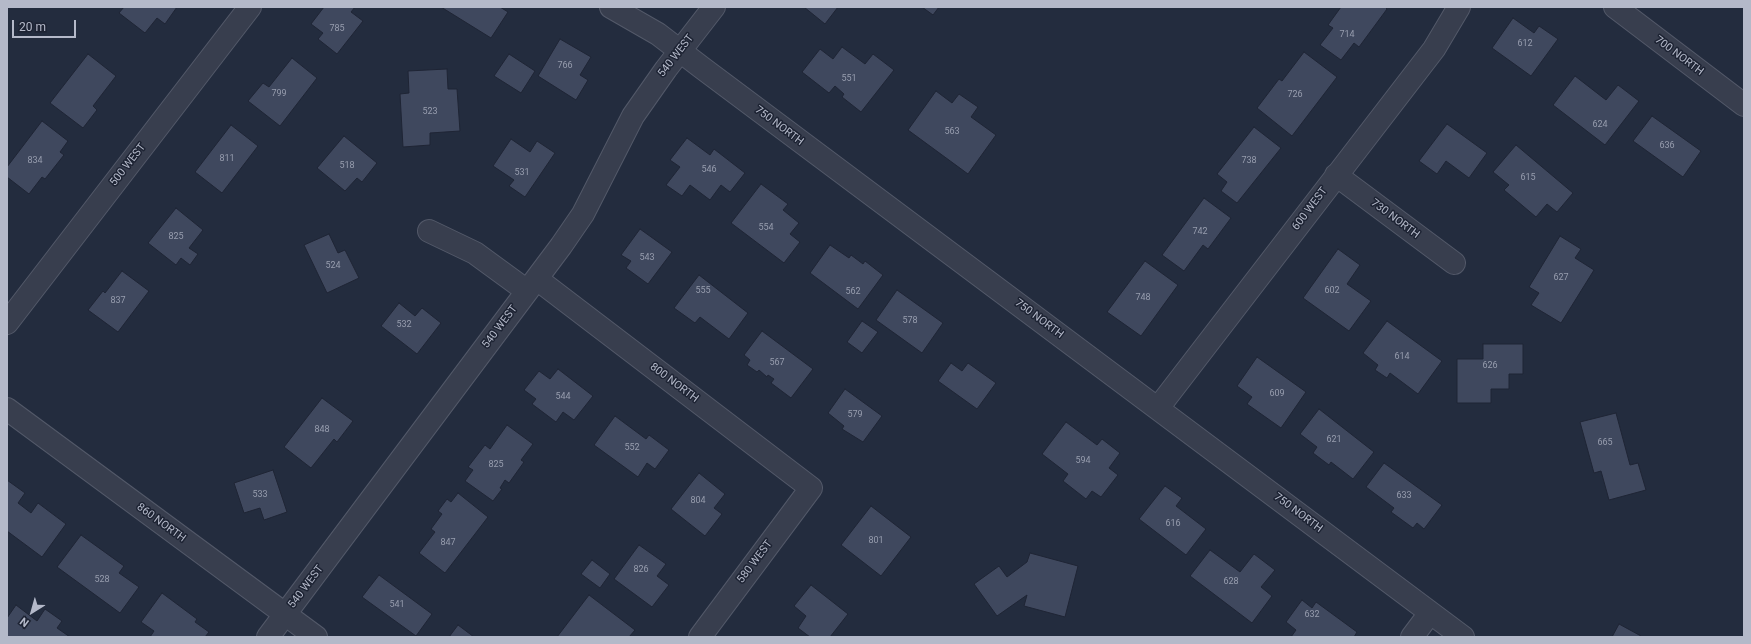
<!DOCTYPE html>
<html>
<head>
<meta charset="utf-8">
<style>
	body { margin:0 }
	#map { position:relative; width:1751px; height:644px; overflow:hidden; background:#232c3e; font-family:Roboto,sans-serif }
	canvas { display:block }
	.frame { position:absolute; inset:0; border:8px solid #b4b9c9; pointer-events:none }
	.north { position:absolute; left:12px; top:592px; width:40px; height:40px; -webkit-text-stroke:3px #1d2333; paint-order:stroke; rotate:217deg; font-size:11px; font-weight:700; line-height:16px; text-align:center; color:#b4b9c9 }
	.north::after { content:''; display:block; margin:auto; width:14px; height:18px; background:#b4b9c9; clip-path:polygon(50% 0,100% 100%,50% 72%,0 100%) }
	.scale { position:absolute; left:12px; top:20px; width:64px; height:18px; box-sizing:border-box; border:2px solid #b4b9c9; border-top:0; padding-left:5px; font-size:12px; line-height:14px; white-space:nowrap; color:#b4b9c9; -webkit-text-stroke:3px #1d2333; paint-order:stroke }
</style>
</head>
<body>
<div id="map">
<canvas width="1751" height="644"></canvas>
<div class="frame"></div>
<div class="north">N</div>
<div class="scale">20 m</div>
</div>
<script>
const context = document.querySelector('canvas').getContext('2d');
context.lineJoin = 'round';
function paint(path, color) {
  context.fillStyle = color;
  context.fill(path, 'evenodd');
}
function toPath(rows) {
  const path = new Path2D();
  for (const r of rows) {
    path.moveTo(r[0], r[1]);
    for (let i = 2; i < r.length; i += 2) path.lineTo(r[i], r[i + 1]);
  }
  return path;
}
function stroke(path, color, width, dash) {
  context.strokeStyle = color;
  context.lineWidth = width;
  context.lineCap = dash ? 'butt' : 'round';
  context.setLineDash(dash || []);
  context.stroke(path);
}
function drawText(font, color, halo, rows, align = 'center') {
  context.font = font + ' Roboto,sans-serif';
  context.lineWidth = 3;
  context.setLineDash([]);
  context.textBaseline = 'middle';
  context.strokeStyle = halo;
  context.fillStyle = color;
  for (const [text, x, y, turn = 0] of rows) {
    context.save();
    context.translate(x, y);
    context.rotate((+turn || 0) * Math.PI / 180);
    context.textAlign = isNaN(turn) ? turn : align;
    if (halo) context.strokeText(text, 0, 0);
    context.fillText(text, 0, 0);
    context.restore();
  }
}
const building = toPath([
	[124,7,177,7,165,24,157,18,145,33,119,13,124,7],
	[324,7,355,7,351,12,363,21,337,54,318,39,323,33,311,24,324,7],
	[441,7,500,7,508,12,491,38,441,7],
	[804,7,838,7,825,24,804,7],
	[922,7,939,7,933,15,922,7],
	[1341,7,1385,7,1387,9,1359,47,1354,43,1341,60,1320,45,1333,28,1328,25,1341,7],
	[1513,18,1534,33,1539,26,1558,39,1531,76,1492,48,1513,18],
	[560,39,591,57,580,75,588,80,576,100,538,76,560,39],
	[842,47,865,64,873,54,894,70,861,112,842,97,844,94,835,86,829,93,802,72,820,49,833,59,842,47],
	[1304,52,1337,77,1292,136,1257,108,1279,79,1282,81,1304,52],
	[88,54,116,76,93,106,97,110,83,128,50,103,88,54],
	[509,54,535,71,521,93,494,76,509,54],
	[292,58,317,78,280,126,248,101,263,83,269,87,292,58],
	[447,69,448,89,457,89,460,131,430,133,430,145,403,147,400,94,409,93,408,71,447,69],
	[1575,76,1606,100,1618,85,1639,101,1605,145,1553,105,1575,76],
	[936,91,952,103,959,94,978,107,971,117,996,135,968,174,908,130,936,91],
	[1652,116,1701,151,1683,177,1633,141,1652,116],
	[42,121,68,141,60,152,64,155,45,179,42,177,29,194,7,177,7,167,42,121],
	[1447,124,1487,153,1469,178,1446,161,1437,174,1419,161,1447,124],
	[231,125,258,146,222,193,195,172,231,125],
	[1254,127,1281,148,1237,203,1221,191,1227,182,1217,174,1254,127],
	[344,136,377,163,362,182,357,178,345,191,317,168,344,136],
	[687,138,710,155,714,149,745,173,730,192,721,185,710,200,690,185,682,196,666,185,680,167,670,160,687,138],
	[511,139,530,152,537,141,555,153,525,197,509,186,514,180,493,166,511,139],
	[1516,145,1573,193,1557,212,1547,204,1536,217,1504,190,1509,185,1493,172,1516,145],
	[761,184,788,204,783,210,799,223,790,234,800,242,784,263,731,223,761,184],
	[1204,198,1231,218,1208,249,1203,245,1184,271,1162,255,1204,198],
	[176,208,203,230,189,248,198,254,190,265,181,258,176,265,148,243,176,208],
	[640,229,672,252,648,284,626,268,631,261,621,255,640,229],
	[329,234,338,253,345,250,359,278,327,293,304,245,329,234],
	[1560,236,1581,249,1575,258,1594,270,1561,323,1531,305,1539,293,1529,287,1560,236],
	[830,245,849,258,851,255,863,264,865,261,883,275,858,309,810,273,830,245],
	[1338,249,1360,265,1347,284,1371,301,1349,331,1303,298,1338,249],
	[1145,261,1178,285,1141,336,1107,312,1145,261],
	[122,271,149,291,118,332,88,310,103,291,105,293,122,271],
	[699,275,748,313,729,339,700,317,695,323,674,308,699,275],
	[897,290,943,323,922,353,876,320,897,290],
	[399,303,415,316,422,308,441,323,417,354,381,326,399,303],
	[862,321,878,332,862,353,847,342,862,321],
	[1387,321,1442,361,1418,394,1390,373,1387,378,1375,370,1378,365,1363,353,1387,321],
	[762,331,813,369,791,398,771,383,774,379,768,375,767,377,759,370,757,372,747,365,750,360,744,355,762,331],
	[1483,344,1523,344,1523,374,1509,374,1509,389,1491,389,1491,403,1457,403,1457,359,1483,359,1483,344],
	[1257,357,1306,392,1281,428,1247,404,1252,397,1237,386,1257,357],
	[951,363,962,371,968,363,996,383,977,409,938,381,951,363],
	[558,369,593,396,574,420,563,412,556,422,532,404,536,399,524,390,539,371,550,379,558,369],
	[845,389,882,416,863,442,842,429,844,426,828,413,845,389],
	[322,398,353,421,337,442,334,439,311,468,284,447,322,398],
	[1319,409,1374,452,1353,479,1331,462,1329,465,1313,453,1317,447,1300,434,1319,409],
	[1616,413,1630,465,1638,463,1646,490,1609,500,1601,471,1594,473,1580,422,1616,413],
	[615,416,646,439,649,435,669,450,655,469,647,463,638,477,594,445,615,416],
	[1066,422,1097,445,1102,439,1120,453,1109,468,1118,475,1101,497,1092,491,1086,499,1063,481,1068,474,1042,454,1066,422],
	[507,425,533,444,521,460,524,462,509,483,505,480,500,488,502,489,493,501,465,481,473,470,468,467,485,445,490,449,507,425],
	[1384,463,1442,505,1424,529,1417,523,1413,528,1391,512,1394,508,1366,487,1384,463],
	[273,470,287,512,264,520,260,508,244,513,234,483,273,470],
	[699,473,725,494,714,508,722,514,705,536,671,509,699,473],
	[7,480,25,493,18,503,31,513,38,503,66,524,42,557,7,531,7,480],
	[1165,486,1182,498,1176,506,1206,529,1186,555,1139,519,1165,486],
	[458,493,488,517,445,573,419,553,435,532,431,529,442,514,438,511,447,499,451,502,458,493],
	[871,506,911,537,881,576,841,545,871,506],
	[81,535,124,566,119,573,139,587,120,613,57,567,81,535],
	[639,545,666,564,657,576,669,585,652,607,614,579,639,545],
	[1210,550,1240,572,1254,554,1275,570,1261,587,1272,596,1252,623,1190,576,1210,550],
	[1030,553,1078,566,1065,617,1024,606,1027,595,997,616,974,584,999,566,1007,577,1027,562,1030,553],
	[592,560,610,574,600,588,581,574,592,560],
	[379,575,432,614,416,636,362,597,379,575],
	[811,585,848,614,830,637,810,637,798,628,806,616,794,606,811,585],
	[162,593,197,619,195,622,209,632,205,637,150,637,154,631,141,622,162,593],
	[589,595,635,630,629,637,557,637,589,595],
	[1302,600,1312,608,1316,602,1357,632,1354,637,1291,637,1296,630,1286,622,1302,600],
	[16,605,37,621,45,609,62,621,57,628,70,637,7,637,7,618,16,605],
	[1619,624,1641,636,1641,637,1612,637,1619,624],
	[458,625,474,637,449,637,458,625]
]);
paint(building, '#3f485e');
stroke(building, '#1f2535', 1);
const minor = toPath([
	[611,7,658,34,701,67,1463,637],
	[1336,175,1454,263],
	[429,231,475,253,527,291],
	[537,279,811,488,700,637],
	[7,323,250,7],
	[1158,408,1434,49,1459,7],
	[7,409,316,637],
	[268,637,561,246,583,214,633,116,666,69,714,7],
	[1412,637,1430,613]
]);
const tertiary = toPath([
	[1615,7,1744,105]
]);
stroke(minor, '#535969', 24);
stroke(tertiary, '#535969', 24);
stroke(minor, '#383e4e', 22);
stroke(tertiary, '#383e4e', 22);
drawText('9px', '#979dae', null, [
	["785",337,29],
	["714",1347,35],
	["612",1525,44],
	["766",565,66],
	["551",849,79],
	["799",279,94],
	["726",1295,95],
	["523",430,112],
	["624",1600,125],
	["563",952,132],
	["636",1667,146],
	["811",227,159],
	["834",35,161],
	["738",1249,161],
	["518",347,166],
	["546",709,170],
	["531",522,173],
	["615",1528,178],
	["554",766,228],
	["742",1200,232],
	["825",176,237],
	["543",647,258],
	["524",333,266],
	["627",1561,278],
	["555",703,291],
	["602",1332,291],
	["562",853,292],
	["748",1143,298],
	["837",118,301],
	["578",910,321],
	["532",404,325],
	["614",1402,357],
	["567",777,363],
	["626",1490,366],
	["609",1277,394],
	["544",563,397],
	["579",855,415],
	["848",322,430],
	["621",1334,440],
	["665",1605,443],
	["552",632,448],
	["594",1083,461],
	["825",496,465],
	["533",260,495],
	["633",1404,496],
	["804",698,501],
	["616",1173,524],
	["801",876,541],
	["847",448,543],
	["826",641,570],
	["528",102,580],
	["628",1231,582],
	["541",397,605],
	["632",1312,615]
]);
drawText('11px', '#b4b9c9', '#1d2333', [
	["540 WEST",676,56,-52],
	["700 NORTH",1679,56,37],
	["750 NORTH",779,126,37],
	["500 WEST",128,165,-52],
	["600 WEST",1310,209,-53],
	["730 NORTH",1395,219,37],
	["750 NORTH",1039,319,37],
	["540 WEST",500,327,-53],
	["800 NORTH",674,383,37],
	["750 NORTH",1298,513,37],
	["860 NORTH",161,523,36],
	["580 WEST",755,562,-53],
	["540 WEST",306,587,-53]
]);
</script>
</body>
</html>
